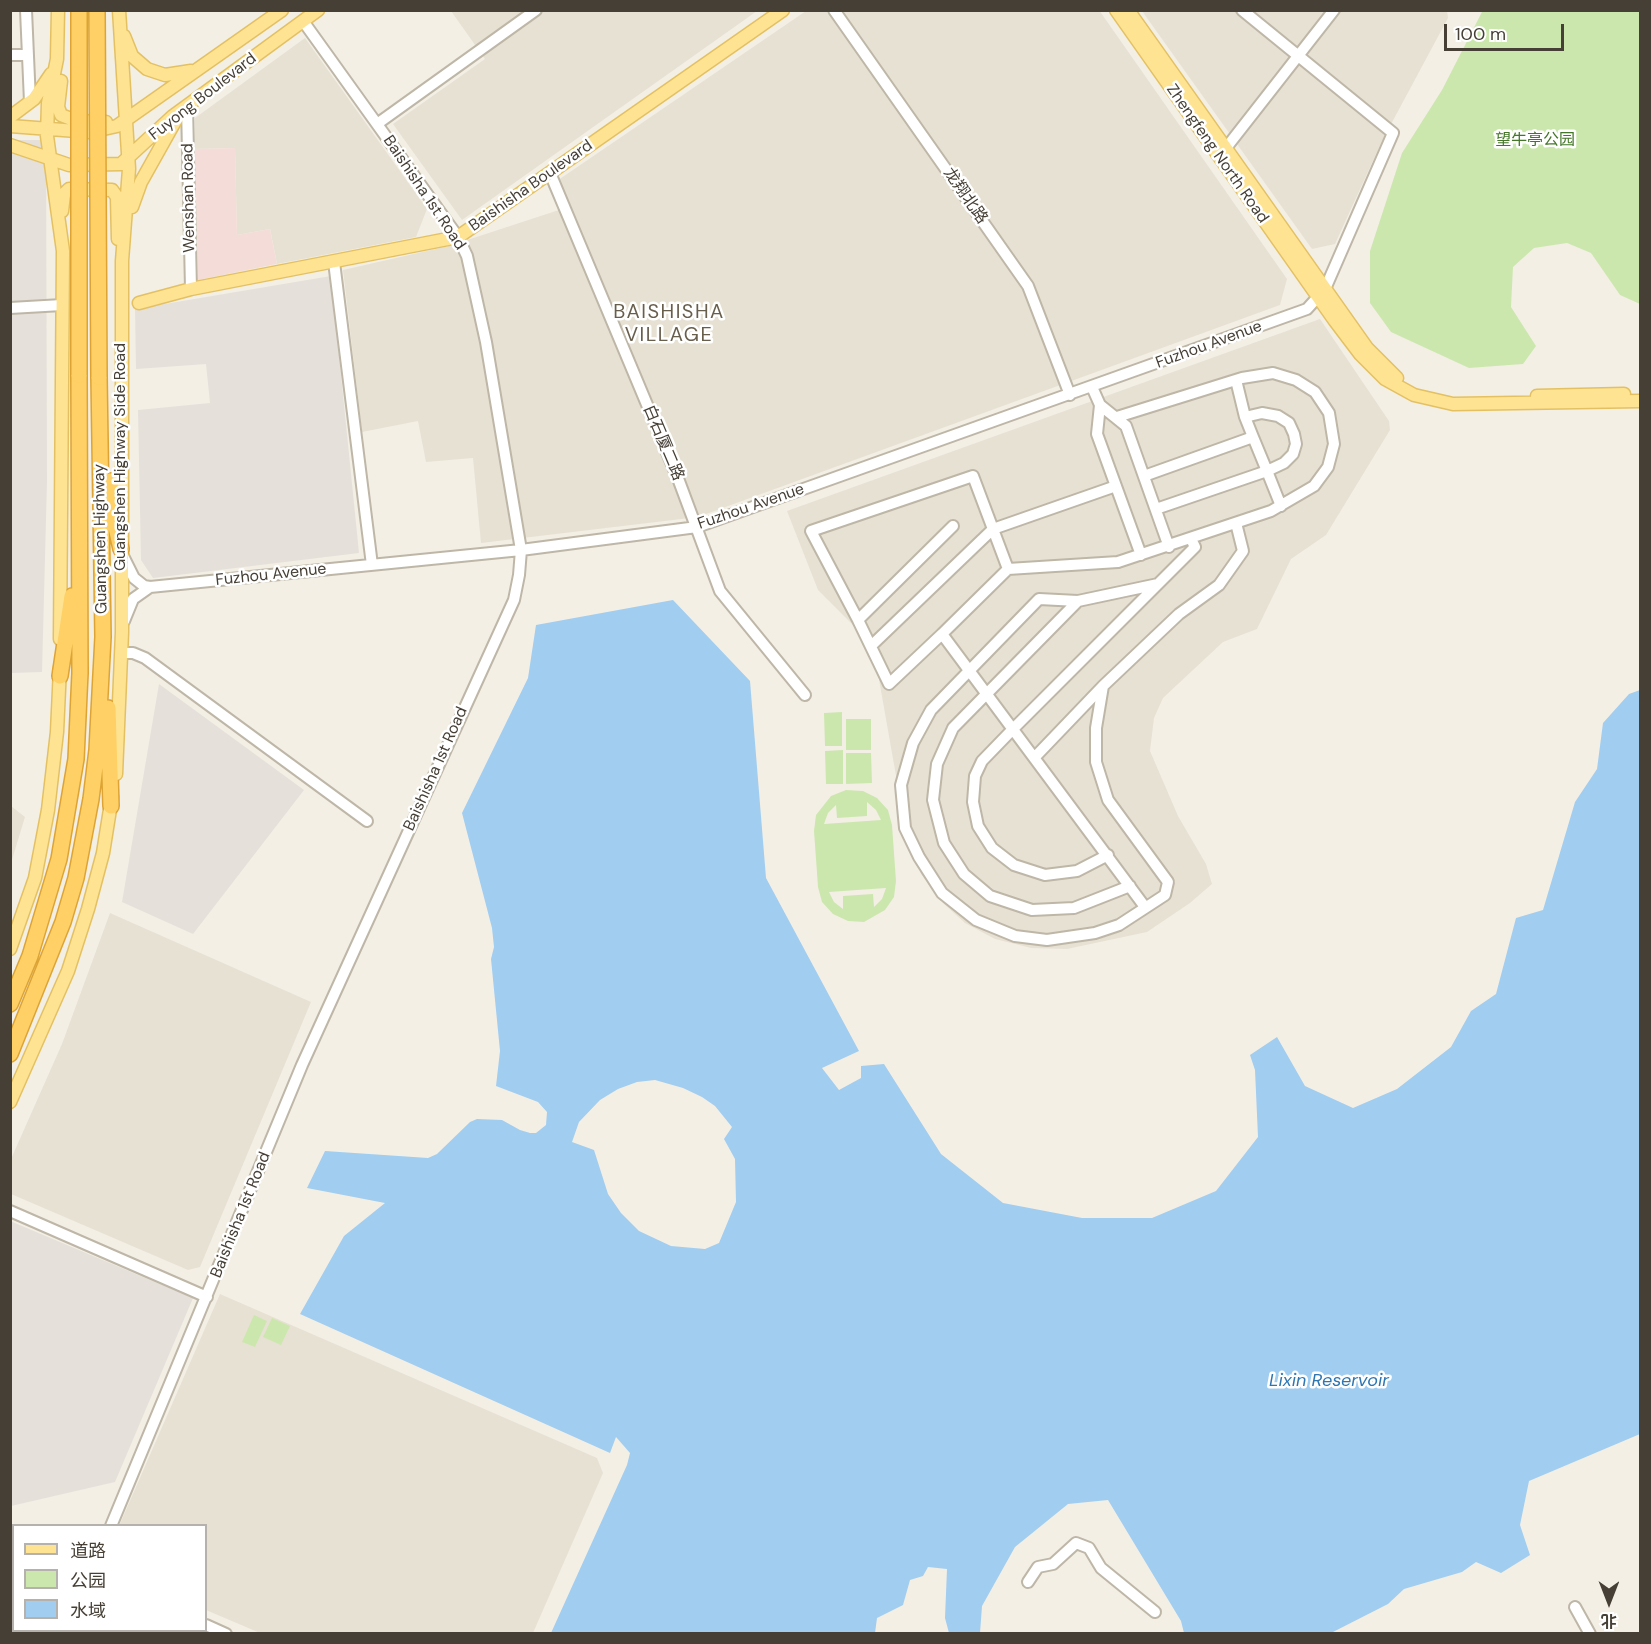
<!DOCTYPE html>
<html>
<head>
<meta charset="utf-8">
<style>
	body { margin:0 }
	#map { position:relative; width:1651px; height:1644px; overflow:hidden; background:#f3efe5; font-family:"DM Sans","Noto Sans SC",sans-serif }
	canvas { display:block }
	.frame { position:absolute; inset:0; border:12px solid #453f35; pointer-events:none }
	.legend { position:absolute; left:12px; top:1524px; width:195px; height:108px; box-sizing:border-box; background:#fff; border:2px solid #b5b2ae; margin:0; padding:8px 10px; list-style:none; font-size:18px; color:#453f35 }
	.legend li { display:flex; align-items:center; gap:12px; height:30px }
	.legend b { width:30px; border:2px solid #b5b2ae }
	.north { position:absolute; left:1579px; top:1572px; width:60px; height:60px; -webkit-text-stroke:4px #fff; paint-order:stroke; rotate:180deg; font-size:16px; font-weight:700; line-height:24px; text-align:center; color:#453f35 }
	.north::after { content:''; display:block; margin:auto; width:21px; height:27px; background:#453f35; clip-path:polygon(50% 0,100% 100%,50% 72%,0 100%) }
	.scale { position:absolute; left:1444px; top:24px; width:120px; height:27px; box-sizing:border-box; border:3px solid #453f35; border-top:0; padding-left:8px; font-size:18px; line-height:21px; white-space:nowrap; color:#453f35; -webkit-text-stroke:4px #fff; paint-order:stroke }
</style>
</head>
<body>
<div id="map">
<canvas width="1651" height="1644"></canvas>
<div class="frame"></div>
<ul class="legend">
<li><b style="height:8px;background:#fee393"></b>道路</li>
<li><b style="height:16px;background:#cce7ae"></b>公园</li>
<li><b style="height:16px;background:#a1cdf0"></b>水域</li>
</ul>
<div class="north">北</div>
<div class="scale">100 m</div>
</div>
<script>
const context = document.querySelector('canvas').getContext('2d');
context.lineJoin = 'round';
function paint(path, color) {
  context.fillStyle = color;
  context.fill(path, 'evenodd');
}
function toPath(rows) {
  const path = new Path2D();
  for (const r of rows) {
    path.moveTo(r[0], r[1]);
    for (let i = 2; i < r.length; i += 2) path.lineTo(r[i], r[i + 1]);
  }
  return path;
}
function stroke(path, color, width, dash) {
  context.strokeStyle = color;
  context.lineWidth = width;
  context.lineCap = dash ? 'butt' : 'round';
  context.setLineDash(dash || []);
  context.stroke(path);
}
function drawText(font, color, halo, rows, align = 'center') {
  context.font = font + ' "DM Sans","Noto Sans SC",sans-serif';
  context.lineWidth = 5;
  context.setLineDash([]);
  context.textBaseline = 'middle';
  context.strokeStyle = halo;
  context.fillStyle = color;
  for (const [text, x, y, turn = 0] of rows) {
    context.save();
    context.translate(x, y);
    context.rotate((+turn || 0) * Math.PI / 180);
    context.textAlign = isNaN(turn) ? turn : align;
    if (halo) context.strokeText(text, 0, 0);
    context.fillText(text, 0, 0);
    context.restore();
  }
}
paint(toPath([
	[1099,10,1287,279,1280,305,698,517,481,543,473,458,426,462,418,421,362,432,343,270,449,246,559,210,548,187,806,11],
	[1447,10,1448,18,1382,141,1335,244,1312,249,1142,11],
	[451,11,757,11,462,220,393,124,485,59],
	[305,38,427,209,416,237,277,264,270,229,237,235,235,148,195,149,195,118],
	[1320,319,1389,421,1390,430,1326,535,1291,559,1257,629,1223,642,1163,698,1154,718,1150,751,1178,816,1206,864,1212,884,1190,903,1147,932,1067,949,1031,948,995,939,965,923,944,904,921,874,898,787,877,668,862,634,818,590,787,511],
	[11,806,25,817,11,863],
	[110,913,311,1002,200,1267,188,1270,11,1194,11,1159,62,1044],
	[220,1294,597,1458,603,1473,533,1633,260,1633,206,1610,206,1526,119,1526]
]), '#e7e1d3');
paint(toPath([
	[10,140,46,140,47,481,42,672,11,673],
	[331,276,359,553,153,578,141,560,138,410,210,403,206,364,136,369,135,309],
	[159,684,304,790,193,934,122,902],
	[10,1221,193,1298,115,1482,11,1506],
	[10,1593,13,1593,14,1630,182,1630,189,1633,11,1633]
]), '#e5e0da');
paint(toPath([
	[235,148,237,235,270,229,277,264,198,280,195,149]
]), '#f4ddd8');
paint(toPath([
	[1483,10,1640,11,1640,304,1620,295,1591,253,1567,243,1534,248,1513,267,1511,307,1536,346,1523,364,1469,368,1391,332,1370,303,1370,251,1402,153,1442,90],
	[842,712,842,746,825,746,824,713],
	[846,719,871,719,871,750,846,750],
	[843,750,843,784,826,784,825,751],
	[846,753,871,753,872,783,846,784],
	[846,790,863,791,877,798,888,810,892,825,896,881,894,897,885,910,864,922,848,921,833,914,822,902,818,887,814,831,816,815,831,796],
	[867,802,876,810,881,820,824,824,828,813,836,805,837,818,867,816],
	[886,888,882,899,874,907,873,894,843,896,843,909,834,902,829,892],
	[254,1315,267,1321,255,1347,242,1342],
	[272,1318,290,1326,281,1345,263,1337]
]), '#cce7ae');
paint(toPath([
	[673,600,750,681,766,878,859,1051,822,1068,839,1090,861,1078,861,1066,884,1064,941,1154,1003,1203,1082,1218,1152,1218,1216,1191,1258,1137,1255,1070,1250,1055,1277,1037,1305,1086,1353,1108,1397,1089,1451,1047,1471,1011,1496,994,1516,918,1543,910,1575,802,1597,769,1603,723,1629,694,1640,690,1640,1434,1529,1481,1520,1525,1530,1555,1501,1573,1476,1562,1462,1572,1404,1589,1388,1604,1331,1633,1184,1633,1181,1621,1108,1500,1068,1504,1015,1547,982,1606,980,1633,949,1633,945,1618,947,1569,928,1567,923,1576,910,1580,903,1605,877,1618,875,1633,551,1633,627,1465,630,1453,616,1437,610,1453,300,1314,344,1236,385,1203,307,1188,325,1151,428,1158,437,1154,470,1122,477,1119,502,1120,520,1130,530,1133,536,1133,546,1125,547,1112,538,1102,496,1086,500,1051,491,959,494,947,492,928,462,813,528,678,536,625],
	[655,1080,683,1088,702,1097,715,1106,732,1127,724,1139,735,1159,736,1202,719,1243,705,1249,671,1246,639,1231,621,1213,608,1194,594,1150,572,1142,579,1122,600,1100,618,1089,637,1082]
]), '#a1cdf0');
const minor = toPath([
	[26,10,30,102],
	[834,10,1028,286,1070,395],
	[10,55,27,55],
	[187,106,191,289],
	[377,124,536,10],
	[1226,148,1334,10],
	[550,173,679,481,720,591,805,695],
	[334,262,372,565],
	[10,308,62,305],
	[1236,380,1245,417],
	[1092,387,1100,405,1126,426,1169,547],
	[1100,405,1097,434,1141,555],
	[1144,476,1253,437],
	[1156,509,1267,471,1284,463,1293,454,1296,444,1294,434,1289,423,1278,416,1262,413,1245,417,1253,437,1267,471,1281,506],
	[953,526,858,620,811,531,973,476,1008,569,942,634,1145,907],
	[123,556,134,578,144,586,150,587],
	[1008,569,1118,562,1271,511,1314,486,1328,467,1334,444,1329,413,1315,392,1296,380,1273,373,1242,378,1117,417],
	[1078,601,953,728,937,764,933,800,944,843,964,874,990,896,1032,910,1074,908,1130,886],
	[858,620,889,684,942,634],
	[124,621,133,599,150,587,521,550,697,527,1307,309,1325,289,1393,133,1242,10],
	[871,646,993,529,1116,486],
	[122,653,133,653,145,658,367,821],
	[1103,686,1096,728,1096,762,1108,800,1168,882,1165,895,1119,925,1095,933,1047,940,1015,936,976,920,942,893,919,857,905,828,901,785,913,743,931,710,1039,599,1078,601,1158,584],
	[1035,757,1103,686,1179,614,1219,585,1243,551,1236,523],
	[1108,855,1077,871,1045,875,1014,865,992,848,978,826,973,802,975,776,982,761,1013,729,1195,547,1191,539],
	[10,1211,207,1297],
	[111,1526,302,1065,514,600,519,575,521,550,486,342,467,256,458,237,303,21],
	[10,1577,14,1577],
	[1028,1582,1038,1567,1053,1564,1076,1543,1089,1548,1101,1568,1155,1612],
	[1575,1607,1590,1634],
	[206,1625,226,1634]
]);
const major = toPath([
	[58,10,57,59,48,103,47,136,63,251,60,639],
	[1116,10,1335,321,1360,354,1385,379,1414,395,1453,404,1640,401],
	[1128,10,1367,348,1397,378],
	[124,36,132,56,147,69,165,75,191,71],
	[61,81,58,107,61,115,76,121,106,122],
	[10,117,34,99,51,74],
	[10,126,90,132,117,126,282,10],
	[10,145,69,165,121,164,173,116,318,10],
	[132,207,141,182,178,116],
	[62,211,64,194,69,189,112,190,117,197,118,239],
	[139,303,191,289,458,237,783,10],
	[1537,396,1624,394],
	[116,774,122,632,122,261,129,169,119,10],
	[10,949,35,878,48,810,57,732,60,668],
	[10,1102,68,971,88,909,103,853,112,797]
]);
const highway = toPath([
	[110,481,112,510,121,549],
	[60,676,72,596],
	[108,708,111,806],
	[10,1004,30,956,59,859,76,759,80,673,79,375],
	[10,1054,63,922,76,878,91,799,97,750,103,637,99,377]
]);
stroke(minor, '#beb7a8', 14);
stroke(major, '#e3c163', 15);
stroke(highway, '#dda435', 18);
stroke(minor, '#fff', 10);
stroke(major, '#fee393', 12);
stroke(highway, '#fed065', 15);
const highwayBridge = toPath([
	[97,10,99,377],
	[79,375,79,10]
]);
stroke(highwayBridge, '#dda435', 18, []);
stroke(highwayBridge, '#fed065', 15);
drawText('16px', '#453f35', '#fff', [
	["Fuyong Boulevard",203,97,-38],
	["Zhengfeng North Road",1217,154,55],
	["Baishisha Boulevard",531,186,-35],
	["Baishisha 1st Road",424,193,56],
	["龙翔北路",965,196,55],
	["Wenshan Road",189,198,-91],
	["Fuzhou Avenue",1209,345,-20],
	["白石厦二路",663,443,67],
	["Guangshen Highway Side Road",121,457,-90],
	["Fuzhou Avenue",751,507,-19],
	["Guangshen Highway",101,539,-91],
	["Fuzhou Avenue",271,575,-6],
	["Baishisha 1st Road",436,769,-66],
	["Baishisha 1st Road",241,1215,-68]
]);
drawText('16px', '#447728', '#fff', [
	["望牛亭公园",1535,141]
]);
drawText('italic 18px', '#2e76b1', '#fff', [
	["Lixin Reservoir",1329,1381]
]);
context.letterSpacing = '1.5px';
drawText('20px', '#685e4c', '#fff', [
	["BAISHISHA",669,313],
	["VILLAGE",669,336]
]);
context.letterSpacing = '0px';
</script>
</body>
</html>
